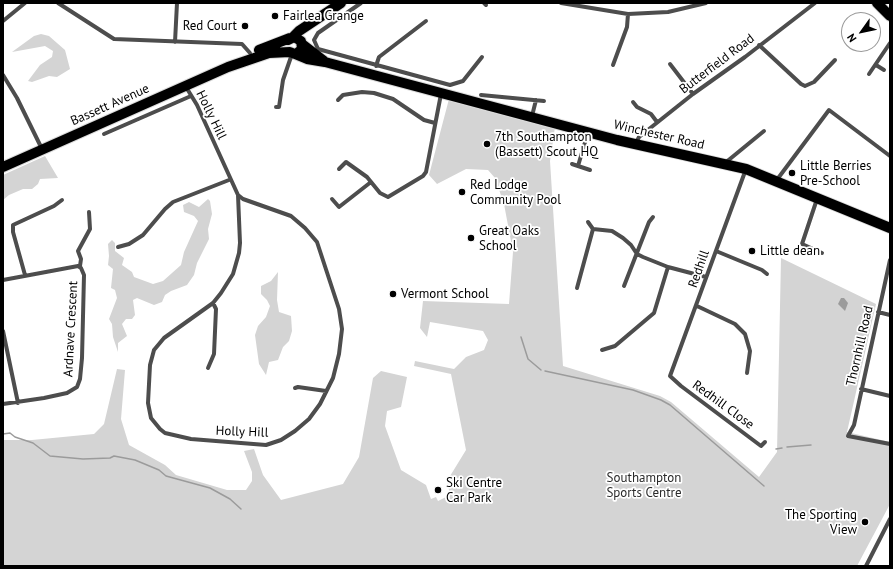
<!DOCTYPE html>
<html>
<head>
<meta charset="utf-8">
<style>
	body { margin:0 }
	#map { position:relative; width:893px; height:569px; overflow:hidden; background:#fff; font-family:"PT Sans",sans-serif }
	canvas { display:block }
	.frame { position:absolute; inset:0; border:4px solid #000; pointer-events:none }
	.north { position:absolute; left:841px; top:12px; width:40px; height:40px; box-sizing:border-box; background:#fff; border:1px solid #999; border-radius:50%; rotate:237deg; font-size:11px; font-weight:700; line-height:16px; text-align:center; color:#000 }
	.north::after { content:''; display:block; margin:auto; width:14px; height:18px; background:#000; clip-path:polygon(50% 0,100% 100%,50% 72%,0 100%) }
</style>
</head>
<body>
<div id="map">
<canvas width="893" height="569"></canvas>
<div class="frame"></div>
<div class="north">N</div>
</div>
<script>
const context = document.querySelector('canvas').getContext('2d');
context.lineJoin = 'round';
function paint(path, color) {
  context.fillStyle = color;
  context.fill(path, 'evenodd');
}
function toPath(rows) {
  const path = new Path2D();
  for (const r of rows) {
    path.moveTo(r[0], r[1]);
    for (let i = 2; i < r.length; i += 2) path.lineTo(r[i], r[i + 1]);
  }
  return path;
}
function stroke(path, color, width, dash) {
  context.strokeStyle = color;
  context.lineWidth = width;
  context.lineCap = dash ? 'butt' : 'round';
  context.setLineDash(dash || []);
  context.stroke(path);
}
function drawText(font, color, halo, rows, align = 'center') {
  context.font = font + ' "PT Sans",sans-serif';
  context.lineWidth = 3.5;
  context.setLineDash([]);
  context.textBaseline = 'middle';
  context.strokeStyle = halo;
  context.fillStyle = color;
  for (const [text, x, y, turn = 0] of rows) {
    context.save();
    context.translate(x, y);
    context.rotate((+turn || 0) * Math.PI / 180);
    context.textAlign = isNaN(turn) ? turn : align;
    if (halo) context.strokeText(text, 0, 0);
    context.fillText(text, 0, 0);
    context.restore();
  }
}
paint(toPath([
	[41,34,49,36,65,50,70,69,57,77,49,76,32,82,28,81,40,65,52,57,53,51,45,46,12,52,34,36],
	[449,99,555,127,550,161,563,366,660,396,671,402,759,477,777,452,781,258,876,304,847,432,890,442,890,504,857,566,3,566,3,440,32,440,94,434,104,424,117,369,125,370,121,419,129,445,165,465,176,475,227,490,246,490,252,481,252,472,244,451,254,449,263,475,281,500,343,484,359,457,373,378,381,371,407,377,401,407,387,411,385,426,401,470,426,485,431,499,436,497,438,501,450,495,447,481,466,450,451,374,414,366,415,361,454,369,466,357,484,350,488,340,483,331,430,322,427,337,420,328,423,301,509,304,513,252,504,204,495,178,488,170,466,169,437,184,429,175],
	[45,156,58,178,40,179,38,184,32,189,23,189,9,195,3,200,3,175],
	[208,199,210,201,212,214,208,229,209,239,197,263,194,275,187,285,171,291,165,295,162,302,154,305,137,298,133,300,135,315,132,319,126,319,122,324,127,336,118,343,118,352,113,337,112,324,109,319,117,298,115,290,111,288,113,269,108,265,109,256,108,244,112,240,115,243,115,251,124,258,122,265,132,272,134,277,153,284,163,281,181,265,184,252,198,221,194,216,184,212,183,205,189,202,199,207],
	[278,272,277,300,279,312,291,316,292,331,289,341,283,347,278,360,269,362,266,375,259,364,255,335,258,326,266,317,270,306,267,300,261,294,261,286,271,281]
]), '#d4d4d4');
paint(toPath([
	[841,298,844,298,848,303,845,311,838,304]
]), '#9b9b9b');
stroke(toPath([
	[521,337,528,359,541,370],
	[545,371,633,390,661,400,670,405,764,486],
	[3,434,10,433,15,437,33,443,50,456,83,459,110,458,114,456,135,460,159,470,166,476,210,488,230,499,241,509],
	[787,447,811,445],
	[776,449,782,448]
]), '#9b9b9b', 1.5);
const primary = toPath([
	[877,3,890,16],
	[292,38,299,31,341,3],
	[288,40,294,37,301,41,302,49,296,54],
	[302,44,324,61],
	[259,50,290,38],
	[3,167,228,67,269,53,290,52,307,59,325,62,617,140,746,169,890,228]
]);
stroke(primary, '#dbdbdb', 12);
stroke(toPath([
	[58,3,114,39,242,44,250,53],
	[361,3,318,33,314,40,318,49,450,85,463,81,482,57],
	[484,3,486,5],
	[561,3,628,14,668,12,706,3],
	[3,21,25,3],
	[175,42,177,3],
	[759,45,801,84,805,86,814,82,835,60],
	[670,64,693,94],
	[613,65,627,27,628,14],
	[876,65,884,70],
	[376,66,379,57,426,21],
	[869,74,890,43],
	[3,75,17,98,42,149],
	[186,87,197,105,238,195,243,199,291,216,305,228,317,242,339,309,342,329,339,354,333,378,320,404,309,419,295,431,281,440,266,445,191,439,165,433,160,429,151,418,148,403,150,365,154,350,164,338,213,303,221,293,233,274,239,253,240,243,238,195],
	[481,95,544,101],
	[338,100,343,95,362,92,374,93,393,99,424,120,435,123],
	[633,102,637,107,651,114,657,122],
	[276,107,279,107,283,80,292,54],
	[532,116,536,100],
	[588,132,578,166,590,170],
	[104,134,191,96],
	[636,143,639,137,693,94,745,57,815,3],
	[725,163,764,131],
	[572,164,578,166],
	[339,169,346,162,367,177,380,193,388,197,423,176,426,172,441,94],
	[746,169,670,376,681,386,761,446,765,442],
	[776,181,829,110,890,156],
	[332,199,339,207,371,182],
	[817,199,802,244,822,253],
	[588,222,593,229,612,231,623,238,631,245,637,254,643,257,668,267,706,277],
	[118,247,129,244,143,235,165,209,173,202,229,180],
	[716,251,762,270,767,274],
	[890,260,854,425,848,436,890,444],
	[80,266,81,259,78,251,90,229,89,212],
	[25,275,13,232,13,225,54,206,62,200],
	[3,280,78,266,81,268,84,275,82,358,80,379,77,387,67,393,44,398,3,404],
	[624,286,649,222,653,217],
	[577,288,593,229],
	[697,306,735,324,745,334,750,351,747,373],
	[878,312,890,315],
	[3,331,18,403],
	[602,350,615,346,654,313,668,267],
	[208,368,214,354,216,309,213,303],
	[295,388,298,387,326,391],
	[861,389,890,396],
	[866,566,890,519]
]), '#4d4d4d', 4);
stroke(primary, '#000', 10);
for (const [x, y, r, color] of [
	[275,16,4,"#000"],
	[245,26,4,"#000"],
	[487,144,4,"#000"],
	[792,173,4,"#000"],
	[462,192,4,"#000"],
	[471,238,4,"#000"],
	[752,251,4,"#000"],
	[393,294,4,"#000"],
	[438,490,4,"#000"],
	[865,522,4,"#000"]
]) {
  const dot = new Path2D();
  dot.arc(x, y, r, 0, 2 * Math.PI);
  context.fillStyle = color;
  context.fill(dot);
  stroke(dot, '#fff', 1.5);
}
drawText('13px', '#000', '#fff', [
	["Fairlea Grange",283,16],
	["Red Court",237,26,"right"],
	["7th Southampton",495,137],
	["(Bassett) Scout HQ",495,152],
	["Little Berries",800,166],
	["Pre-School",800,181],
	["Red Lodge",470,185],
	["Community Pool",470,200],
	["Great Oaks",479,231],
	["School",479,246],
	["Little dean",760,251],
	["Vermont School",401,294],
	["Ski Centre",446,483],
	["Car Park",446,498],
	["The Sporting",857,515,"right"],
	["View",857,530,"right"]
], 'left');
drawText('13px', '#000', '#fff', [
	["Butterfield Road",717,64,-37],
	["Bassett Avenue",110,105,-24],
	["Holly Hill",211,115,64],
	["Winchester Road",659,135,13],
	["Redhill",699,269,-71],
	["Ardnave Crescent",71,329,-87],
	["Thornhill Road",860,346,-77],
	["Redhill Close",723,405,36],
	["Holly Hill",242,432,2]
]);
drawText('13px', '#2b2b2b', '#fff', [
	["Southampton",644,478],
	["Sports Centre",644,493]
]);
</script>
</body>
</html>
